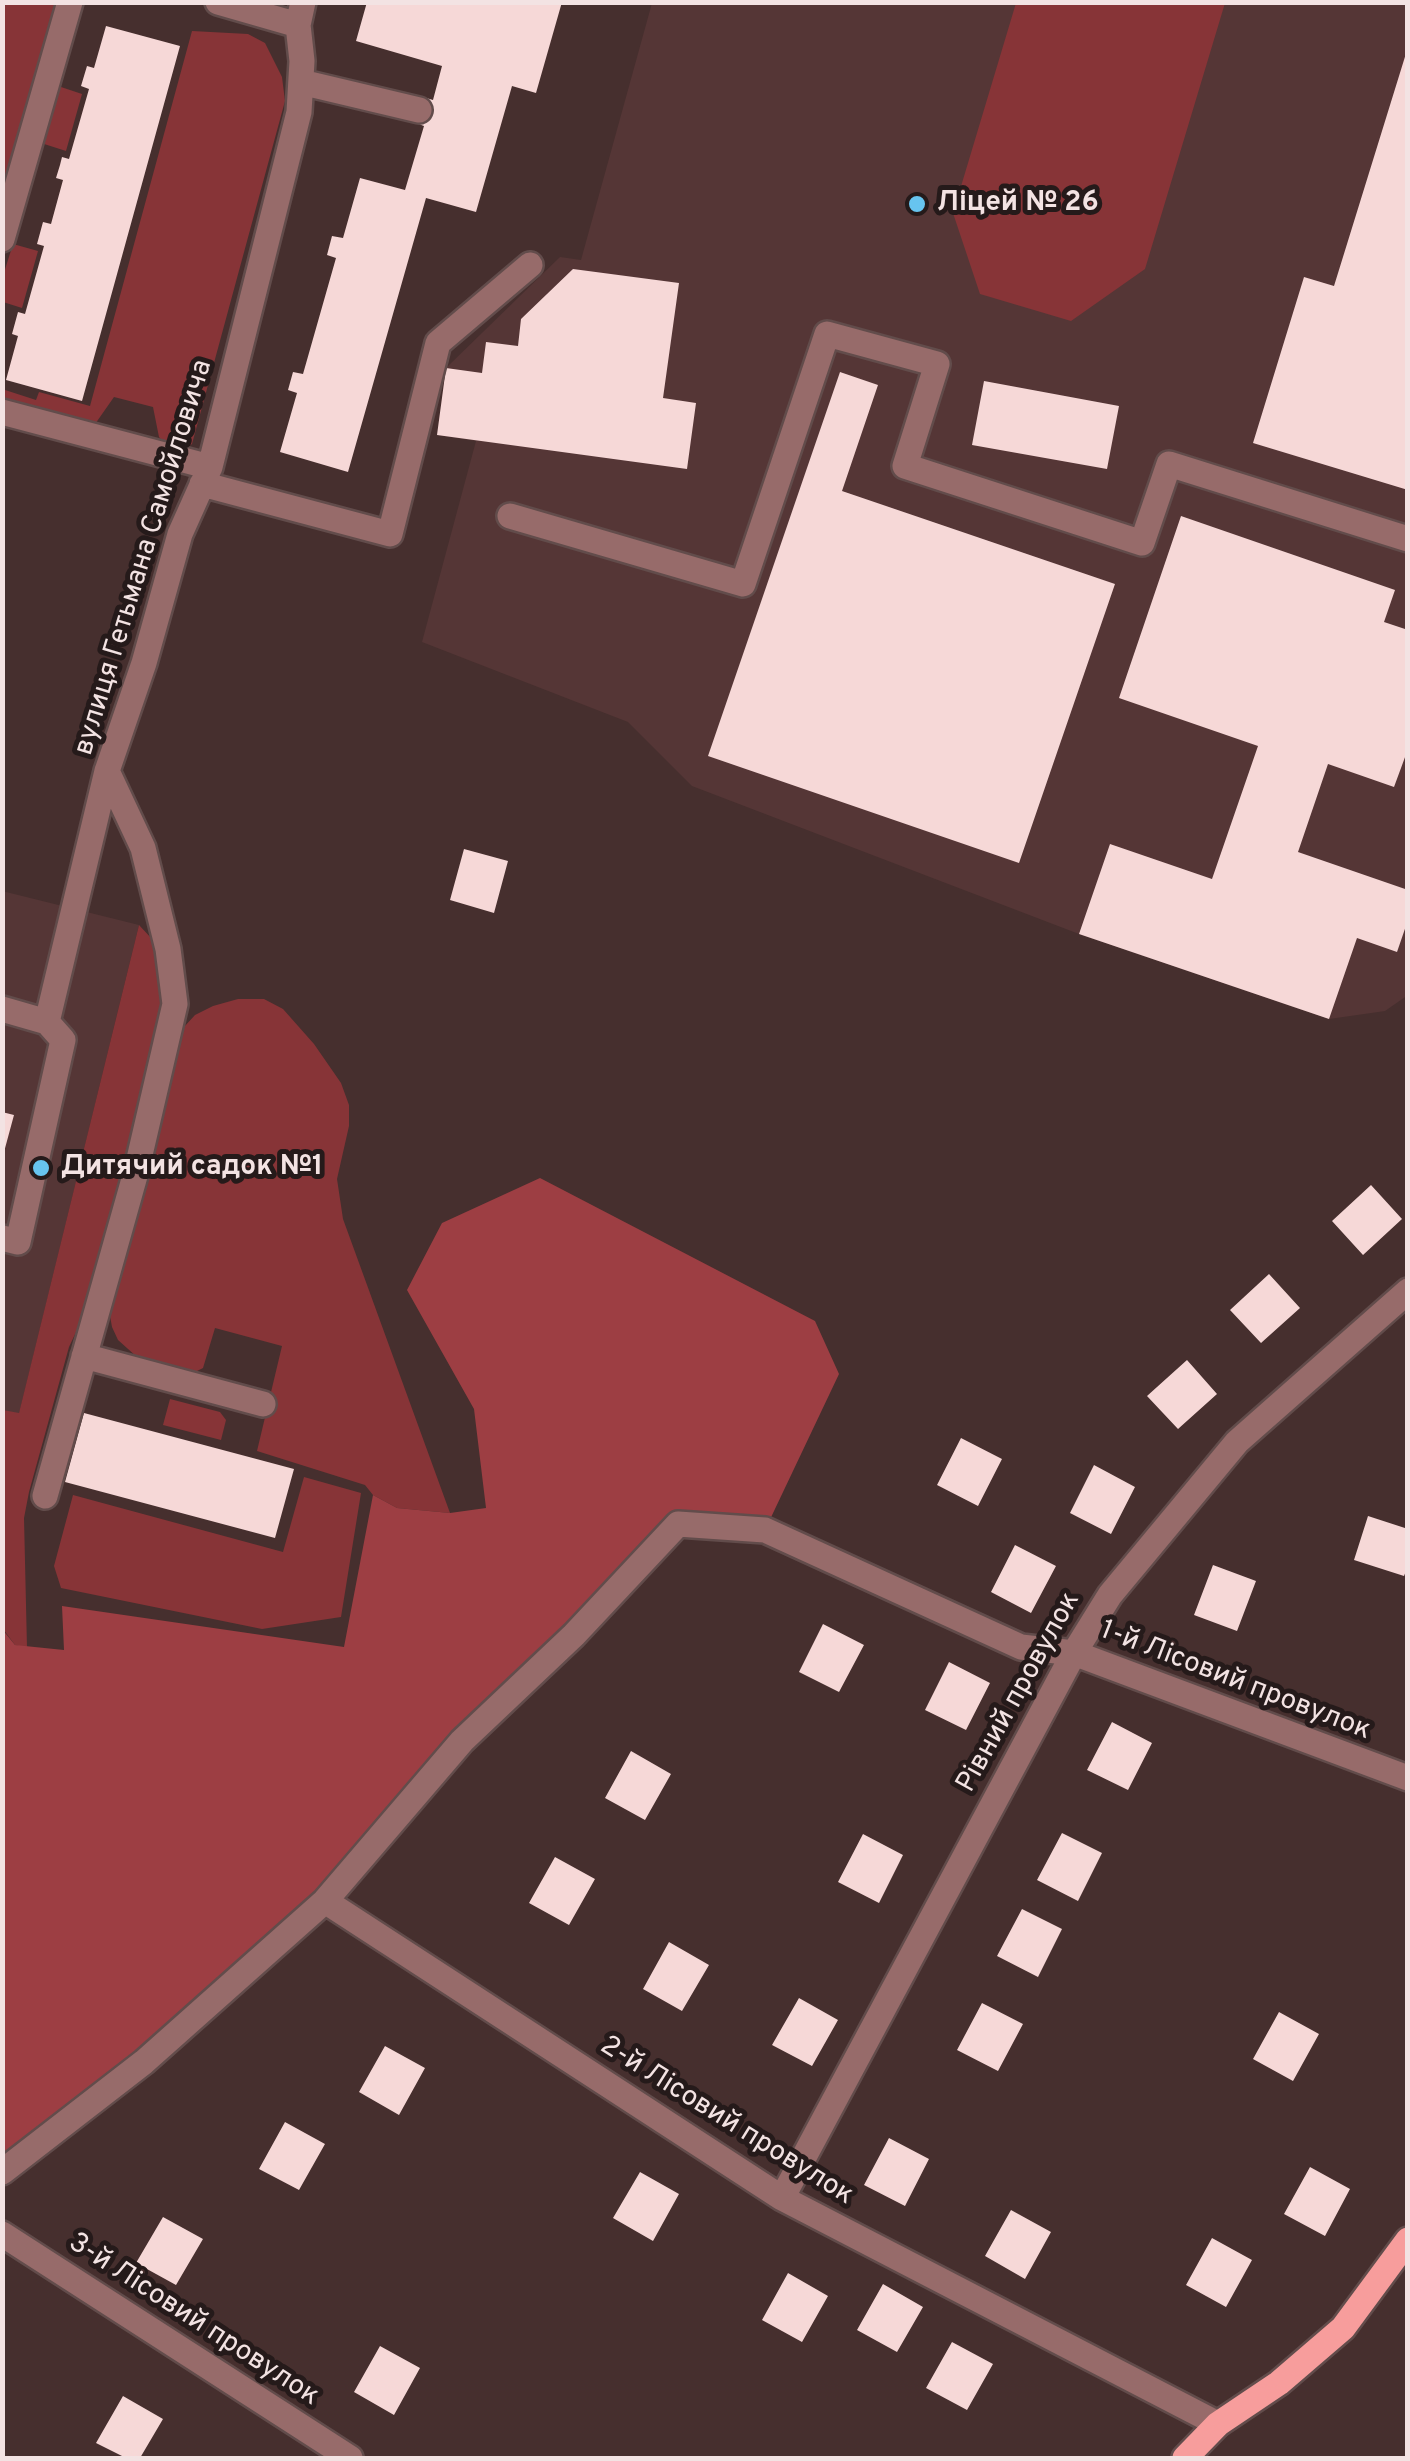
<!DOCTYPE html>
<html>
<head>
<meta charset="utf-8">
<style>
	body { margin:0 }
	#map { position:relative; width:1410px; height:2461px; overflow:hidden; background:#462f2e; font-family:Overpass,sans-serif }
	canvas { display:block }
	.frame { position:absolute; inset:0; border:5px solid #f3e3e3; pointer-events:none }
</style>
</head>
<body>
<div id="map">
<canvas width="1410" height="2461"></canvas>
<div class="frame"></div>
</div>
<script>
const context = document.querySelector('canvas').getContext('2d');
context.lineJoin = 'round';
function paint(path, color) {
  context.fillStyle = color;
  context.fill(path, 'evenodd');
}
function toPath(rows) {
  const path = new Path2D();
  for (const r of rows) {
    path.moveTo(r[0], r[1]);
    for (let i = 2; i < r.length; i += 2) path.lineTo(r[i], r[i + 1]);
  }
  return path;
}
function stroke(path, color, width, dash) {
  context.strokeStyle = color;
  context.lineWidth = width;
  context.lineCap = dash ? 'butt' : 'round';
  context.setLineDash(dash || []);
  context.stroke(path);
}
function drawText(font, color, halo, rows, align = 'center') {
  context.font = font + ' Overpass,sans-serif';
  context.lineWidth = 10;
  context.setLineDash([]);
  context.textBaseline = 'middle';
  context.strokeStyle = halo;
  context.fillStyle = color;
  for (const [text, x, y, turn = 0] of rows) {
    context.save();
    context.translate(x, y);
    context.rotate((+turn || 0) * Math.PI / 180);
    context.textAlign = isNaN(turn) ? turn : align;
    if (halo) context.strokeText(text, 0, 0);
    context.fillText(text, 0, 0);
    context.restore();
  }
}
paint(toPath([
	[652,3,1407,3,1408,995,1385,1011,1329,1019,1079,934,692,786,628,722,422,642,476,441,437,435,446,368,560,257,581,260],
	[2,891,139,925,19,1414,2,1410]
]), '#553636');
paint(toPath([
	[3,3,59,3,10,173,3,177],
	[1016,3,1225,3,1145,269,1071,321,980,294,953,213],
	[192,31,248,34,265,43,282,77,285,101,192,444,186,448,164,443,159,437,153,407,114,397,93,427,3,403,2,389,36,400,39,392,90,406],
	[58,86,82,94,66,151,41,143],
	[13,244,38,251,22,308,3,302,2,279],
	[139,925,152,939,160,973,160,1025,93,1296,69,1347,29,1492,24,1518,27,1648,15,1645,3,1629,3,1410,19,1413],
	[238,999,264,999,283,1009,314,1044,341,1083,349,1105,349,1126,337,1179,343,1219,450,1513,397,1508,373,1495,365,1485,257,1451,282,1346,215,1328,203,1368,193,1373,137,1357,118,1340,112,1327,110,1316,184,1027,195,1015,213,1006],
	[170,1399,220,1412,226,1420,221,1440,163,1425],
	[304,1477,361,1493,341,1617,262,1629,61,1588,54,1566,73,1495,283,1552]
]), '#873437');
paint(toPath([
	[540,1178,815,1321,839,1374,765,1530,678,1525,325,1901,3,2172,2,1629,15,1645,64,1650,62,1606,344,1647,373,1495,397,1508,450,1513,486,1508,474,1409,407,1290,442,1223]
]), '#9d3e43');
paint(toPath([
	[367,2,562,2,536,93,512,86,476,212,426,198,348,472,280,452,297,393,288,390,293,372,303,374,336,258,327,255,332,236,343,238,360,178,405,190,424,126,416,123,423,97,433,100,442,66,356,41],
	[106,26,180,46,82,401,6,380,18,336,12,334,18,312,25,314,44,246,37,244,43,222,51,224,63,180,56,178,60,165,62,157,69,159,89,89,81,86,87,66,94,68],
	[1408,47,1408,490,1253,443,1304,277,1334,286],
	[573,269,679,283,663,398,696,403,687,469,437,435,446,368,482,373,486,342,518,346,521,319],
	[840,372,878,385,842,491,1115,584,1019,863,708,756],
	[984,381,1119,406,1107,469,972,445],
	[1181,516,1395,590,1384,622,1408,630,1408,749,1394,787,1328,764,1298,852,1408,890,1408,920,1397,952,1357,938,1329,1019,1079,934,1110,844,1212,879,1258,746,1119,698],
	[464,849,508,861,494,913,450,900],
	[2,1112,14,1115,4,1152,2,1152],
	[1371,1185,1402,1219,1363,1255,1332,1221],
	[1269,1274,1300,1308,1261,1343,1230,1310],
	[1187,1360,1217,1394,1178,1429,1147,1396],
	[84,1413,294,1469,275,1538,65,1482],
	[961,1438,1002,1459,978,1506,937,1485],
	[1094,1465,1135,1487,1111,1534,1070,1513],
	[1368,1516,1408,1529,1408,1566,1404,1576,1354,1560],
	[1015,1545,1056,1566,1031,1613,991,1592],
	[1213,1565,1256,1581,1237,1631,1194,1615],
	[823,1624,864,1645,839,1692,799,1672],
	[949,1662,990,1683,966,1730,925,1710],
	[1112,1722,1152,1743,1128,1790,1087,1770],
	[631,1751,671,1774,645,1820,605,1798],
	[1062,1833,1102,1853,1078,1901,1037,1880],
	[863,1834,903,1855,879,1903,838,1882],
	[555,1857,595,1879,569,1925,529,1903],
	[1022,1909,1062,1929,1038,1977,997,1956],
	[669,1942,709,1965,682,2011,643,1989],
	[799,1998,838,2020,812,2066,772,2045],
	[982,2003,1023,2024,998,2071,957,2050],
	[1279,2012,1319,2034,1293,2081,1253,2059],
	[385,2046,425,2068,399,2115,359,2092],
	[285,2122,325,2144,299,2190,259,2169],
	[889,2138,929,2159,905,2206,864,2185],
	[1310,2167,1350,2189,1325,2236,1284,2214],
	[640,2172,679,2194,653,2241,613,2218],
	[1011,2210,1051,2232,1025,2279,985,2256],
	[163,2217,203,2239,176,2285,136,2263],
	[1212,2238,1252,2260,1226,2307,1186,2285],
	[788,2273,828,2296,802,2342,762,2320],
	[883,2284,923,2307,897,2352,857,2330],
	[952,2342,993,2364,967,2410,926,2388],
	[380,2346,420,2368,394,2415,354,2392],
	[123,2396,163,2419,140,2458,126,2458,96,2443]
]), '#f6d8d7');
const minor = toPath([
	[218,2,298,25],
	[301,82,419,110],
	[2,239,70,2],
	[2,412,210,467],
	[202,484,390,534,438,343,530,265],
	[510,516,743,584,827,334,937,364,905,466,1142,543,1169,464,1408,539],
	[2,1009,47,1022,63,1040,18,1242,2,1238],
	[47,1022,107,771],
	[84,1356,263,1404],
	[45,1496,136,1172,175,1004,168,949,143,848,107,771,144,663,180,534,210,467,299,112,302,61,298,25,303,2],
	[325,1901,782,2198,1218,2424],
	[2,2172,144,2062,325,1901,462,1741,574,1635,678,1524,765,1530,1021,1647,1074,1653,1408,1778],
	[782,2198,1074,1653,1110,1595,1237,1442,1408,1291],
	[2,2234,350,2458]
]);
const major = toPath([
	[1185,2458,1218,2424,1279,2383,1343,2328,1408,2240]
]);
stroke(minor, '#624c4b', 30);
stroke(major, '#624c4b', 30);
stroke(minor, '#976b6a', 25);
stroke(major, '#f79d9c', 25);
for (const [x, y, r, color] of [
	[917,204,10,"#67c4ef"],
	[41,1168,10,"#67c4ef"]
]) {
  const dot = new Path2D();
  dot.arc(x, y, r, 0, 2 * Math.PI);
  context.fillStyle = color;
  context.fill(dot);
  stroke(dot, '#251a1a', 4);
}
drawText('bold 28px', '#f3e3e3', '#251a1a', [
	["Ліцей № 26",937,204],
	["Дитячий садок №1",61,1168]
], 'left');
drawText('28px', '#f3e3e3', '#251a1a', [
	["вулиця Гетьмана Самойловича",145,558,-73],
	["1-й Лісовий провулок",1235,1682,21],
	["Рівний провулок",1020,1693,-61],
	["2-й Лісовий провулок",726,2122,32],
	["3-й Лісовий провулок",193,2321,33]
]);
</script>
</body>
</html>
